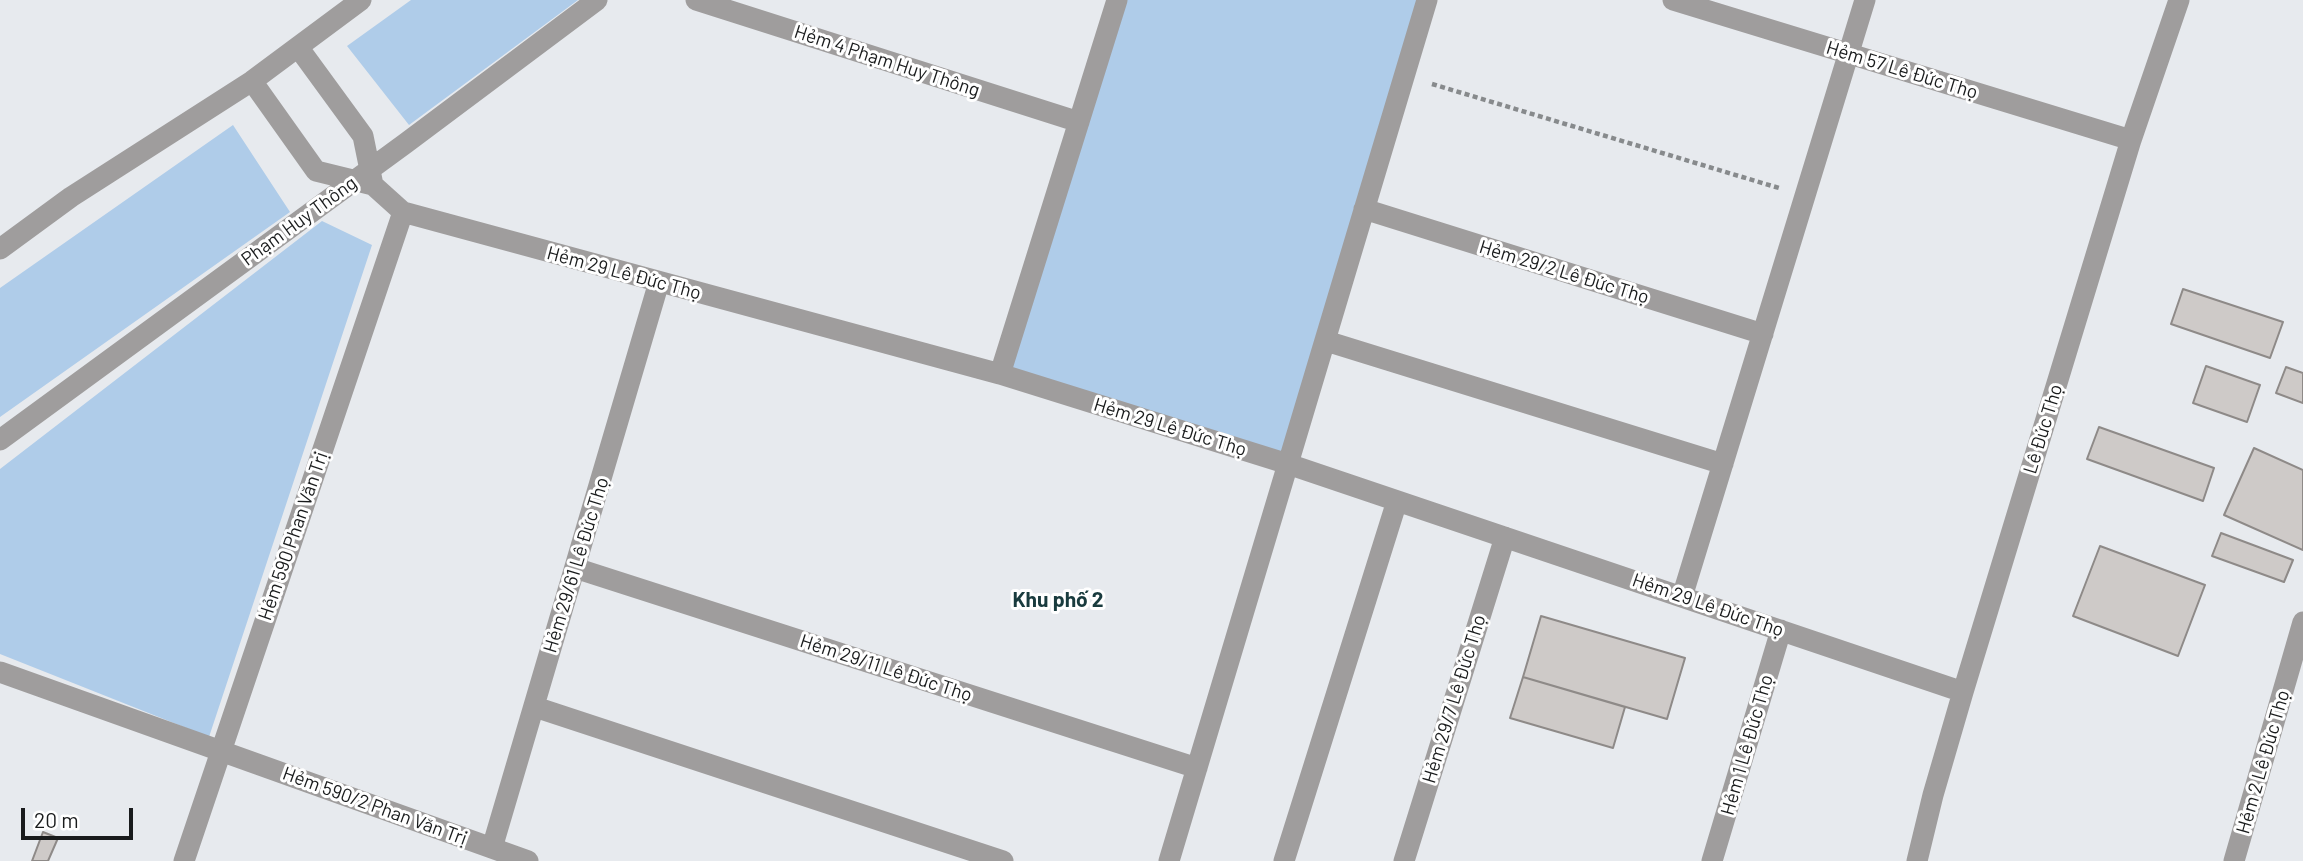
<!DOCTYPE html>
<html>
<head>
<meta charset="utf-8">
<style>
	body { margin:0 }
	#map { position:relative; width:2303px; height:861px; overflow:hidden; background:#e7eaee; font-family:Barlow,sans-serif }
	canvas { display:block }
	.scale { position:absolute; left:21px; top:808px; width:112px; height:32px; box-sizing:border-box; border:4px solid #191b1c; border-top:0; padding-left:9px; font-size:21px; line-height:24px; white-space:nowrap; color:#191b1c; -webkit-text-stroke:5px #fff; paint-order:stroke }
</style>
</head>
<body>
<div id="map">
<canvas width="2303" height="861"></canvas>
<div class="scale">20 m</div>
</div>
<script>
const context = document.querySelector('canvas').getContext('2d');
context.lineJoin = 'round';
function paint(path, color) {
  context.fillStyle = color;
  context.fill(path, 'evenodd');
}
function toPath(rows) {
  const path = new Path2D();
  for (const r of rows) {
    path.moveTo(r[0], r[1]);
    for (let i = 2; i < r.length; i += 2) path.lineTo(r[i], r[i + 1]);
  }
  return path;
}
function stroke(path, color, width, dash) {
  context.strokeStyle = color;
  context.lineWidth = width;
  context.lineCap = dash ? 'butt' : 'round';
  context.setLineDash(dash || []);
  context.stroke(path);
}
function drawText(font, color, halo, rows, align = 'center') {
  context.font = font + ' Barlow,sans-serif';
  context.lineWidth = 6;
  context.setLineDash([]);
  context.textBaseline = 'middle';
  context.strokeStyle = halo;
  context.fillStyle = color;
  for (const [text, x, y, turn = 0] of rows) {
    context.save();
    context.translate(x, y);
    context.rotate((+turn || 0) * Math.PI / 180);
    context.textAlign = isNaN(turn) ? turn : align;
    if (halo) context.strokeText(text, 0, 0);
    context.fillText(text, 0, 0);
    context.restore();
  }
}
paint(toPath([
	[411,0,578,0,409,125,347,46],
	[1116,0,1428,0,1288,464,1000,374],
	[233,125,290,212,0,417,0,288],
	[322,221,372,245,209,737,0,654,0,469]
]), '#afcce9');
const building = toPath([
	[2183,289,2283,322,2270,358,2171,324,2183,289],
	[2206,366,2260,385,2247,422,2193,403,2206,366],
	[2286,367,2303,373,2303,403,2276,393,2286,367],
	[2099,427,2214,468,2203,501,2087,459,2099,427],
	[2254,448,2303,470,2303,550,2224,515,2254,448],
	[2221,533,2293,560,2284,582,2212,556,2221,533],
	[2100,546,2205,585,2178,656,2073,616,2100,546],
	[1541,616,1685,658,1667,719,1523,677,1541,616],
	[1523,677,1625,707,1613,748,1510,718,1523,677],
	[43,832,58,838,48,861,32,861,43,832]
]);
paint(building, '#cecac8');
stroke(building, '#8e8a88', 2);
stroke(toPath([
	[1432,84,1779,188]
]), '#878a8c', 4.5, [5, 3.5]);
stroke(toPath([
	[696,0,1079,122],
	[1673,0,2131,140],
	[298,47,363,136,372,180],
	[252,81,316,171,373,185,403,212,1000,374,1288,464,1963,692],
	[1364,209,1763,334],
	[0,249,71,197,252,81,361,0],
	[1326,341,1723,464],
	[1000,374,1117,0],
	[0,440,406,143,597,0],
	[575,568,1197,768],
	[1682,597,1865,0],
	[0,672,528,861],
	[535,707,1003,861],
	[492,848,659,282],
	[184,861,403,212],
	[1169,861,1427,0],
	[1284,861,1397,501],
	[1404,861,1505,537],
	[1712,861,1781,630],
	[1917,861,1933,795,1963,692,2131,140,2179,0],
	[2234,861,2303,622]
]), '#9f9d9d', 21);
drawText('19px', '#191b1c', '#fff', [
	["Hẻm 4 Phạm Huy Thông",887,61,18],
	["Hẻm 57 Lê Đức Thọ",1902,70,17],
	["Phạm Huy Thông",299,221,-36],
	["Hẻm 29/2 Lê Đức Thọ",1564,272,17],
	["Hẻm 29 Lê Đức Thọ",624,273,15],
	["Hẻm 29 Lê Đức Thọ",1170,427,17],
	["Lê Đức Thọ",2043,429,-73],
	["Hẻm 590 Phan Văn Trị",293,536,-71],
	["Hẻm 29/61 Lê Đức Thọ",576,565,-73],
	["Hẻm 29 Lê Đức Thọ",1708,605,19],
	["Hẻm 29/11 Lê Đức Thọ",886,668,18],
	["Hẻm 29/7 Lê Đức Thọ",1454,699,-73],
	["Hẻm 1 Lê Đức Thọ",1747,745,-74],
	["Hẻm 2 Lê Đức Thọ",2263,762,-74],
	["Hẻm 590/2 Phan Văn Trị",375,806,20]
]);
drawText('bold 21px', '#193b3e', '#fff', [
	["Khu phố 2",1058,600]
]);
</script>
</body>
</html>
